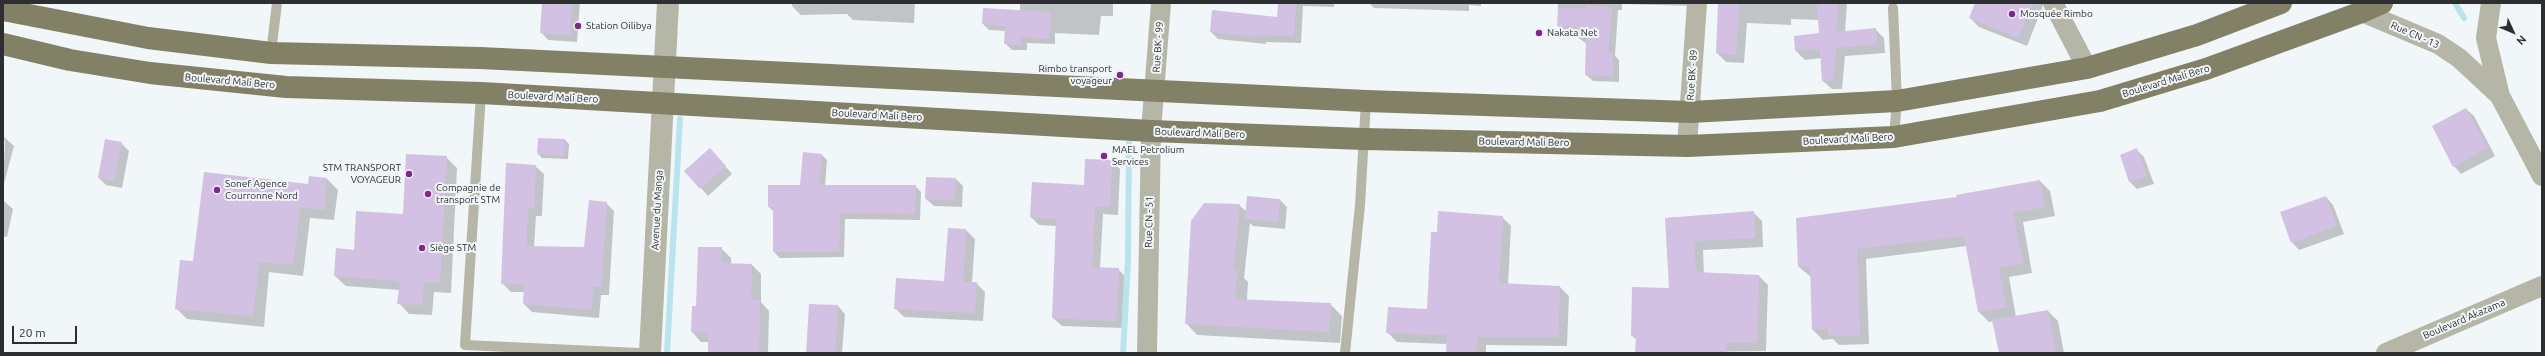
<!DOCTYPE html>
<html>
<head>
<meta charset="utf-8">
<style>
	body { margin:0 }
	#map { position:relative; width:2545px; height:356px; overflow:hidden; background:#f1f6f9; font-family:Ubuntu,sans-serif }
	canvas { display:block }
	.frame { position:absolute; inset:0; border:4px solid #2d2e30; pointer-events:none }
	.north { position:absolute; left:2493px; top:12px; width:40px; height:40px; -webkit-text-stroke:3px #f1f6f9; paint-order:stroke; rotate:134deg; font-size:11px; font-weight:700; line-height:16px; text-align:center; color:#2d2e30 }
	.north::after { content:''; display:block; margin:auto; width:14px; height:18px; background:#2d2e30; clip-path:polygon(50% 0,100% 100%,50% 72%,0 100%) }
	.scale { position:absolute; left:12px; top:326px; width:65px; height:18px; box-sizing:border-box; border:2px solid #2d2e30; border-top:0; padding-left:5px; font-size:12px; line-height:14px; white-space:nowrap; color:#2d2e30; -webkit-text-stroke:3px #f1f6f9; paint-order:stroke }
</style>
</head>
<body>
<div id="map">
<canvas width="2545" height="356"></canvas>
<div class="frame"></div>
<div class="north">N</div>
<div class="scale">20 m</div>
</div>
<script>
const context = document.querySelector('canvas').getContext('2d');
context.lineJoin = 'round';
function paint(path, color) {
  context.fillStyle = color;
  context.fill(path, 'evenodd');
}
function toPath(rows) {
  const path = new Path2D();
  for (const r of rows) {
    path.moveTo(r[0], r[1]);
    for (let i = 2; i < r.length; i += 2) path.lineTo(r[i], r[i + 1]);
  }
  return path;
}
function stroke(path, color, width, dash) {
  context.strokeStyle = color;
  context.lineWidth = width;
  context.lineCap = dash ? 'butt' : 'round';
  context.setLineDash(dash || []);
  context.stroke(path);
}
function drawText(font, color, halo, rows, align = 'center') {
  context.font = font + ' Ubuntu,sans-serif';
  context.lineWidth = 4;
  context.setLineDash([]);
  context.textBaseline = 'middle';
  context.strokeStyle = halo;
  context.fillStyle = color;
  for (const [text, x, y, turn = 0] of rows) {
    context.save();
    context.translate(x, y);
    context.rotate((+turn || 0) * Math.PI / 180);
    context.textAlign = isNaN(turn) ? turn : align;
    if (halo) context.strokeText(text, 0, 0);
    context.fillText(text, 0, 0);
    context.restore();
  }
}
paint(toPath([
	[543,3,580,3,577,42,548,40,541,32],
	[792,3,915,3,914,23,853,20,847,14,801,15,792,6],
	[1020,3,1113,3,1113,16,1101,16,1099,35,1055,33,1055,44,1027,43,1027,50,1012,50,1005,43,1006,31,989,30,983,24,1020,10],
	[1279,3,1334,3,1334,7,1303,6,1301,43,1266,42,1266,44,1218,39,1211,32,1278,18],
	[1369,3,1481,3,1481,6,1469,5,1469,11,1374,8],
	[1558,3,1691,3,1691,6,1622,4,1622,10,1618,10,1615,56,1619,60,1619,82,1593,81,1586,75,1587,44,1577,37,1578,33,1564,33,1558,26],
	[1719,3,1847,3,1845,32,1875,29,1884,38,1885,53,1845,56,1842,89,1832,89,1823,81,1821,58,1805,60,1796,51,1795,37,1820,34,1819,20,1791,19,1791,25,1747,23,1744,63,1726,62,1717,53],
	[1976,3,2044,3,2027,46,1979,27,1970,18],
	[2466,109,2474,116,2495,156,2461,174,2454,166],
	[3,136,14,146,3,187,5,141],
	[539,139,565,140,569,144,568,159,542,158,538,154],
	[121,143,129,151,122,188,106,185,99,178],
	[2137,150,2144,157,2154,184,2137,189,2130,182,2121,155],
	[822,155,827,160,825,186,915,186,921,192,920,220,845,219,844,257,780,258,774,252,774,212,769,207,769,186,801,186],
	[446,157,457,168,451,293,434,292,432,315,409,314,399,303,400,290,346,286,335,276,355,251,404,215],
	[717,157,732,174,708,196,686,171],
	[1086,160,1112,161,1120,169,1118,215,1103,214,1100,268,1118,269,1126,277,1124,328,1062,326,1053,318,1056,226,1039,225,1031,217,1085,186],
	[535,166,544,174,542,216,536,216,534,247,585,248,606,203,614,211,609,295,601,295,599,318,532,312,524,304,525,292,511,292,502,283],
	[327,179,338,190,334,220,310,218,303,276,269,272,264,327,187,319,176,308,194,263,309,185],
	[956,179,963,186,962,207,934,206,926,199],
	[2040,181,2050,191,2055,216,2023,222,2032,273,2009,277,2016,317,2048,311,2058,321,2064,353,2000,353,1994,321,1989,322,1979,312,1967,246,1866,259,1869,344,1839,345,1833,339,1823,340,1813,330,1811,277,1799,267,1958,198],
	[1248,197,1280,200,1287,207,1285,229,1253,226,1250,223,1244,278,1248,282,1247,300,1330,304,1342,316,1340,343,1197,335,1186,323,1239,205,1247,212],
	[2326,197,2333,205,2344,234,2299,250,2292,242],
	[3,200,13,209,7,237,3,236],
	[1753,212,1762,221,1763,247,1703,250,1704,274,1759,276,1768,285,1766,351,1636,353,1637,340,1632,336,1670,289,1666,218],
	[1502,217,1511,226,1508,285,1560,287,1569,296,1567,346,1486,345,1486,353,1447,353,1447,344,1397,342,1387,332,1428,310,1438,233],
	[966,230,975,239,972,283,976,283,985,292,983,321,904,317,895,308,945,282],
	[721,248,731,258,731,264,752,265,761,274,761,302,769,311,768,353,709,353,709,342,701,342,692,332,697,307],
	[838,306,845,314,842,353,807,353]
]), '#0003');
stroke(toPath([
	[2455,3,2464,18],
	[667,353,680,119],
	[1123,353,1128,260,1129,143]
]), '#b8e4ee', 6);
paint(toPath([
	[542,3,572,3,570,35,540,33],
	[1278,3,1296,3,1294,36,1259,35,1259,37,1210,32,1212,10,1277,17],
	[1718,3,1739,3,1736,55,1716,53],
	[1817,3,1838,3,1836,32,1876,28,1877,44,1836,48,1833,81,1822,81,1820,49,1795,51,1794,36,1819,33],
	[1975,3,2032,3,2018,38,1969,18],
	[1586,5,1612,8,1608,53,1613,53,1613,76,1585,75,1586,38,1576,37,1577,27,1557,26,1558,8,1586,8],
	[983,8,1051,12,1049,39,1021,37,1021,45,1004,44,1005,26,982,24],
	[2466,108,2488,148,2453,167,2432,126],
	[538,138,565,139,564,156,537,154],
	[105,139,122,142,114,181,98,178],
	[710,148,726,166,700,189,684,171],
	[2137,148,2147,176,2129,182,2120,155],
	[803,152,822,154,819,185,916,185,915,214,840,213,839,252,773,252,773,207,768,207,768,185,800,185],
	[406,154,447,156,440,282,424,282,422,305,397,304,400,281,334,276,336,248,354,250,356,211,403,214],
	[1085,159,1112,160,1110,207,1095,206,1092,267,1119,268,1116,321,1052,318,1056,219,1030,217,1032,182,1084,185],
	[506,163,536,165,534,208,528,208,526,246,584,247,589,200,607,202,601,287,593,287,592,310,523,304,524,285,501,284],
	[204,172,308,184,309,176,327,178,324,210,300,207,293,265,259,262,253,316,175,309,180,260,193,261],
	[926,177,956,178,955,200,925,199],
	[2040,180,2045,207,2013,213,2023,263,1999,268,2006,307,1978,312,1964,236,1857,249,1860,335,1828,336,1828,329,1812,330,1810,266,1798,267,1796,218,1957,197,1956,195],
	[1247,196,1280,199,1278,222,1245,219],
	[2326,196,2337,226,2291,243,2280,212],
	[1204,203,1240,204,1233,270,1237,270,1235,299,1331,303,1329,332,1185,324,1191,221],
	[1438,211,1503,216,1499,283,1560,286,1558,337,1477,337,1476,353,1446,353,1447,335,1386,333,1388,307,1427,309,1431,232,1437,232],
	[1754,211,1755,238,1694,241,1696,272,1759,275,1757,343,1727,343,1726,353,1635,353,1636,336,1631,336,1632,287,1669,288,1665,218],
	[948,228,966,229,963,282,977,282,975,313,894,309,896,278,944,281],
	[698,247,722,247,721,263,752,264,751,300,760,300,759,353,708,353,708,333,691,332,692,306,696,306],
	[809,304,838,305,835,353,806,353],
	[2048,310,2056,353,1999,353,1992,320]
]), '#d2c1e2');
stroke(toPath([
	[1893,8,1897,101,1894,137],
	[271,53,277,3],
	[481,93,465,345,639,353],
	[1345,353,1360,205,1366,101]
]), '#b6b6a6', 10);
stroke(toPath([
	[2053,3,2087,68],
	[2491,3,2486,38,2500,96,2542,176],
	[2362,12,2438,44,2459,58,2500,96],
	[1687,146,1697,3],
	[1147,353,1151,131,1161,3],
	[2386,353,2542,286]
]), '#b6b6a6', 20);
stroke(toPath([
	[650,353,668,3]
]), '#b6b6a6', 22);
stroke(toPath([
	[3,10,148,38,271,53,480,58,1366,101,1690,112,1897,101,2087,68,2197,35,2281,3],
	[3,44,70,60,150,73,286,87,481,93,1151,131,1364,139,1687,146,1894,137,2100,101,2206,69,2362,12,2382,3]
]), '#828165', 22);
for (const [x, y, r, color] of [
	[2012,14,4,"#85248d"],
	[578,26,4,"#85248d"],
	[1539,33,4,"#85248d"],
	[1120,75,4,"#85248d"],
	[1104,156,4,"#85248d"],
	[409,174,4,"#85248d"],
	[217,190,4,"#85248d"],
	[428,194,4,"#85248d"],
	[422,248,4,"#85248d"]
]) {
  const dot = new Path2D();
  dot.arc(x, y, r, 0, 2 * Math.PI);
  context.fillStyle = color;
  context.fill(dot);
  stroke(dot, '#f1f6f9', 1.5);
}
drawText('10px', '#2d2e30', '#f1f6f9', [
	["Mosquée Rimbo",2020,14],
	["Station Oilibya",586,26],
	["Nakata Net",1547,33],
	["Rimbo transport",1112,69,"right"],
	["voyageur",1112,81,"right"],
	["MAEL Petrolium",1112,150],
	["Services",1112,162],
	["STM TRANSPORT",401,168,"right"],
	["VOYAGEUR",401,180,"right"],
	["Sonef Agence",225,184],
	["Courronne Nord",225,196],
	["Compagnie de",436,188],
	["transport STM",436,200],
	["Siège STM",430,248]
], 'left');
drawText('10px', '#2d2e30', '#f1f6f9', [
	["Rue CN - 13",2415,35,24],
	["Rue BK - 99",1158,47,-86],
	["Rue BK - 89",1692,75,-86],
	["Boulevard Mali Bero",230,81,5],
	["Boulevard Mali Bero",2166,81,-17],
	["Boulevard Mali Bero",553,97,3],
	["Boulevard Mali Bero",877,115,3],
	["Boulevard Mali Bero",1200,133,2],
	["Boulevard Mali Bero",1848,139,-3],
	["Boulevard Mali Bero",1524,142,1],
	["Avenue du Manga",657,210,-87],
	["Rue CN - 51",1149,222,-89],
	["Boulevard Akazama",2464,319,-23]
]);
</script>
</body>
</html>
